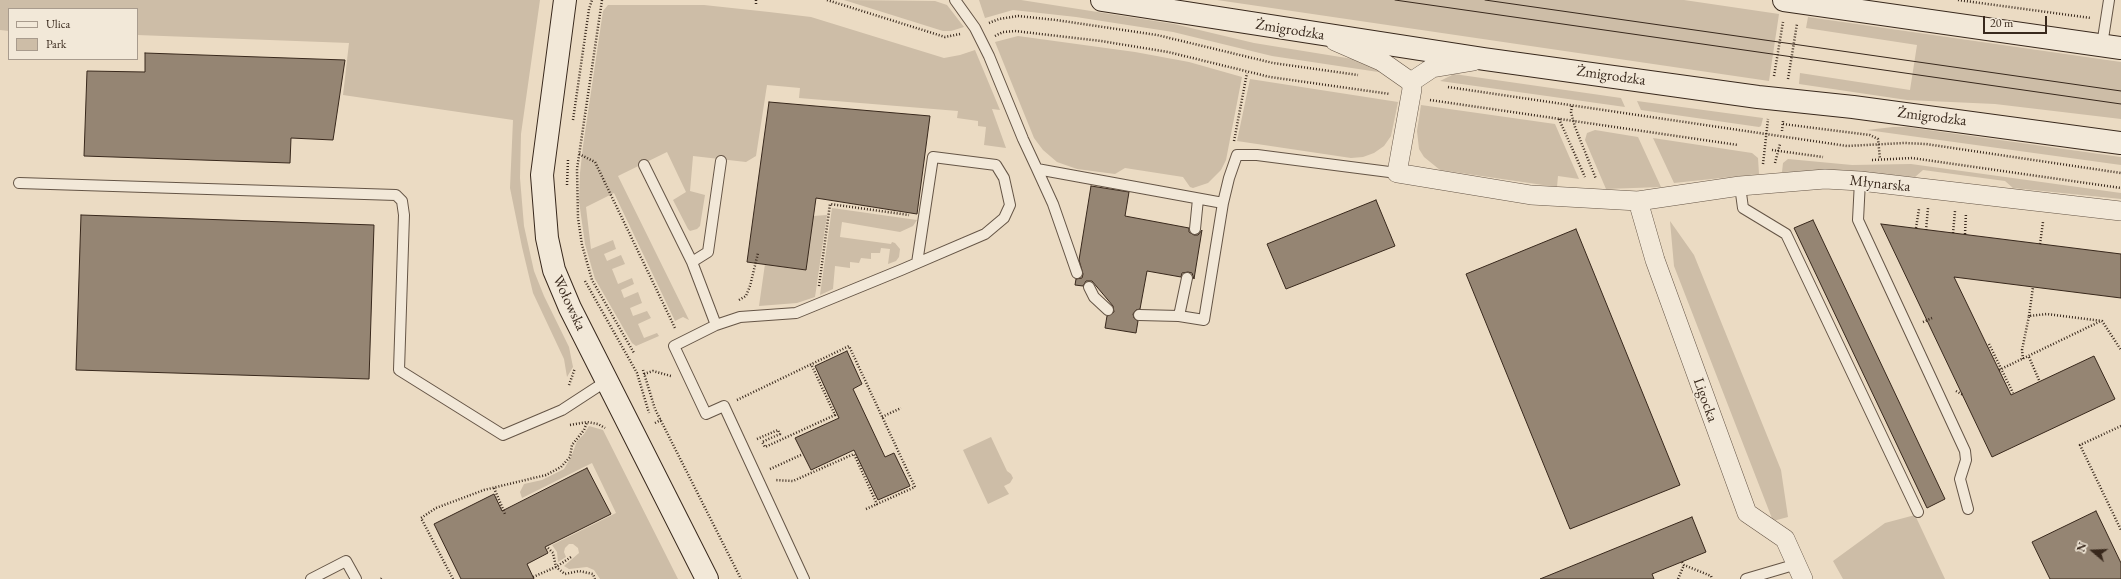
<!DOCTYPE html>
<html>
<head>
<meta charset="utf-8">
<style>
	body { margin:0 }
	#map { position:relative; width:2121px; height:579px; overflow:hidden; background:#ebdbc3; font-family:"EB Garamond",serif }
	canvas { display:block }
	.legend { position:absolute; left:8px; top:8px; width:130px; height:52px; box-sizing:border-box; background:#f2e8d8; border:1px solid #a89b8d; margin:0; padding:5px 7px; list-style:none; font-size:12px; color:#38281c }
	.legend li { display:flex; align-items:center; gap:8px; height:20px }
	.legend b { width:20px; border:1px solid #a89b8d }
	.north { position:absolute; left:2073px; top:531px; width:40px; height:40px; -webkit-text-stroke:3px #f2e8d8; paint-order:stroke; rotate:289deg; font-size:11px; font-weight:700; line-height:16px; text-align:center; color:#38281c }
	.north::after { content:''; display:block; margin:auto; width:14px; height:18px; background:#38281c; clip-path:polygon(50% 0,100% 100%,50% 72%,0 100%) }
	.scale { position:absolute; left:1983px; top:16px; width:64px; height:18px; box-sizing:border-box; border:2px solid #38281c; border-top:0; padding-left:5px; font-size:12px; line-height:14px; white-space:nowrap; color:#38281c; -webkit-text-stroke:3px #f2e8d8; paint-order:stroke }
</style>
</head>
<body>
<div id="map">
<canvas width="2121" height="579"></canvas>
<ul class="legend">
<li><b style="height:5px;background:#f2e8d8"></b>Ulica</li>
<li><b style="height:11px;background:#cdbda7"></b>Park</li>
</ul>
<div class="north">N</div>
<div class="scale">20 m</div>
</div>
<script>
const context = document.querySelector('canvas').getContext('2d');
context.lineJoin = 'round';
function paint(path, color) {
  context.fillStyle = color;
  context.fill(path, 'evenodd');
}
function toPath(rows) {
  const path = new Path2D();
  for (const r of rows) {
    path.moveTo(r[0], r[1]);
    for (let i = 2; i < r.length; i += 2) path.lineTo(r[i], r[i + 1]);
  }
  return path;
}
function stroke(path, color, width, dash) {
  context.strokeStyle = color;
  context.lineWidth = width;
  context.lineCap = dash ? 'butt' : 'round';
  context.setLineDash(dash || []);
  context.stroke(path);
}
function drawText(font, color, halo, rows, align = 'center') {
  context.font = font + ' "EB Garamond",serif';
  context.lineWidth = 3;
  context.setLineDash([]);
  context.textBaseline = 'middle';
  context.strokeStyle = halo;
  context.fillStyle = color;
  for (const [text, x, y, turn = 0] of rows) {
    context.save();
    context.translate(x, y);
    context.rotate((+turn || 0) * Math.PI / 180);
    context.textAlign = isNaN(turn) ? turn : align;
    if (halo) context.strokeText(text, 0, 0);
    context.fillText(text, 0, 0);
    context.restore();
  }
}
paint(toPath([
	[0,0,540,0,521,134,520,178,524,226,534,271,544,296,569,347,573,367,567,377,564,359,533,293,522,247,510,188,513,120,343,95,349,43,137,35,137,9,9,9,9,31,0,30],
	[844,0,935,1,947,5,964,27,951,31,943,31],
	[979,0,1021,0,1174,24,1254,43,1359,60,1385,73,1272,56,1173,32,1076,17,1013,10,985,18],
	[1217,0,1684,0,1779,14,1769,81],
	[608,5,704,5,769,12,811,17,944,58,960,55,975,50,1000,110,992,109,1006,148,984,145,986,127,978,126,978,121,957,118,958,111,799,98,800,88,767,85,756,156,746,162,693,156,690,191,705,195,700,226,697,229,690,231,688,229,673,200,686,192,667,152,618,176,689,320,683,317,675,321,614,193,586,207,591,249,613,240,616,249,604,254,607,261,621,255,625,264,612,269,618,284,632,278,634,284,621,290,624,298,638,292,642,303,630,308,633,316,647,311,651,318,638,324,644,338,657,333,659,336,636,346,632,343,595,279,585,244,579,201,580,173,583,146,603,11],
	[1808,17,2121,62,2121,119,1995,104,1907,100,1799,84,1800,73,1910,90,1917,45,1806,28],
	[1018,36,1135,52,1189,62,1242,77,1226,160,1221,170,1208,183,1193,188,1190,187,1183,177,1125,168,1115,174,1077,169,1057,162,1043,150,1034,138,995,42],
	[1454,74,1621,98,1625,107,1440,81],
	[1250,79,1398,102,1391,136,1384,146,1374,153,1363,157,1351,158,1237,141],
	[1637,101,1763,118,1761,126,1759,127,1641,110],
	[1421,105,1555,124,1579,179,1558,176,1557,187,1440,170,1424,157,1419,149,1417,131],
	[1893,127,1907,127,2121,157,2121,165,1867,130],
	[1595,130,1638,137,1661,187,1606,189,1585,140,1587,133],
	[1653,138,1752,153,1758,158,1759,174,1674,183],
	[1788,159,1852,165,1911,164,2121,193,2121,199,2013,188,2005,181,1923,170,1915,177,1848,171,1782,172,1783,163],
	[832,208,917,220,913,226,900,232,842,222,840,237,891,244,892,242,895,243,900,249,899,257,896,261,888,264,890,249,881,248,880,253,871,253,871,259,861,258,859,263,850,262,850,268,835,266,833,289,820,295],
	[827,215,815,297,797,303,759,306,765,264,806,270,813,216],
	[1670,221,1694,255,1781,470,1788,517,1773,521,1674,266],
	[589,426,603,430,678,579,600,579,594,570,587,567,569,569,564,566,579,553,578,548,573,544,569,544,565,548,564,552,566,557,558,562,557,552,552,545,616,513,592,463,522,498,520,492,524,484,542,480,564,469,571,457,577,441,584,434],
	[991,437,1007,471,1011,474,1013,478,1010,483,1004,486,1009,494,988,504,963,450],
	[1915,515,1945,579,1843,579,1833,561,1885,523]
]), '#cdbda7');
const building = toPath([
	[145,53,345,60,333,140,291,138,290,163,84,156,87,71,145,72,145,53],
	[769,102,930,116,917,214,816,198,806,270,747,262,769,102],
	[1091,186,1129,192,1125,216,1189,228,1189,232,1194,235,1198,235,1202,230,1194,279,1192,273,1188,272,1182,273,1181,277,1147,271,1140,309,1136,310,1133,314,1134,318,1138,321,1136,333,1105,328,1107,316,1114,312,1113,306,1092,281,1086,281,1083,286,1075,285,1076,279,1082,278,1083,274,1079,260,1091,186],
	[1376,200,1395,246,1286,289,1267,244,1376,200],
	[81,215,374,225,369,379,76,370,81,215],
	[1813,220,1945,499,1927,508,1794,228,1813,220],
	[1881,224,2121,254,2121,298,1954,277,2011,395,2094,356,2115,399,1992,457,1881,224],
	[1576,229,1680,485,1570,529,1466,274,1576,229],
	[847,351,862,384,853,389,885,457,894,453,910,486,878,500,854,450,811,470,795,438,839,418,815,366,847,351],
	[587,468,611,514,545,547,548,553,527,564,534,579,461,579,434,524,494,494,502,511,587,468],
	[2096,511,2121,563,2121,579,2050,579,2032,542,2096,511],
	[1692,517,1706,552,1652,574,1654,579,1540,579,1692,517]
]);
paint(building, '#958573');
stroke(building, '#38281c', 1);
const lane = toPath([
	[955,0,975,28,989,56,1023,139,1037,169,1223,203,1229,178,1237,155,1257,155,1397,173],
	[2102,45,2109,0],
	[644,165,692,262,716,325],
	[1037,169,1053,204,1077,273],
	[1860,181,1858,220,1965,451,1966,460,1960,479,1968,509],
	[19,183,396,195,402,201,404,215,399,370,503,435,562,410,608,380],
	[1740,186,1743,208,1786,234,1918,512],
	[1195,229,1198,199],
	[692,262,708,252,721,161],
	[1089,287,1094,297,1108,310],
	[1139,315,1179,316,1204,320,1223,203],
	[1179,316,1187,278],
	[311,579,346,561,356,579],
	[804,579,724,406,706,414,674,346,716,325,740,317,796,313,901,270,985,234,1004,218,1010,205,1004,178,996,165,933,157,917,263],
	[1746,579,1797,564]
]);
const street = toPath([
	[1335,41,1381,61,1411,82],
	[1411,82,1412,89,1397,173,1531,195,1638,201,1740,186,1825,179,1860,181,2121,211],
	[1411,82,1432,68,1474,61],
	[1638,201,1655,260,1747,513,1785,539,1803,579]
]);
const secondary = toPath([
	[565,0,542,175,547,238,554,270,570,308,707,579],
	[1102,0,1484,59,1758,97,1853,107,2121,143],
	[1784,0,2121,48]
]);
stroke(lane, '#655546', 12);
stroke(street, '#655546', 20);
stroke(secondary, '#38281c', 24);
stroke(toPath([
	[602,0,577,169,578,218,582,245,592,280,634,353],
	[827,0,945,37,960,34],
	[1958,0,2091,18],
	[756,4,756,0],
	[989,23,999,19,1018,16,1056,20,1157,35,1273,63,1358,75],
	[995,36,1003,32,1015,31,1101,41,1168,52,1270,77,1390,94],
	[1774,76,1783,22],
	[1788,79,1797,24],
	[1448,87,1847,146,1904,143,1926,144,2121,173],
	[1430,100,1738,145],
	[1572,106,1571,112,1575,127,1596,179],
	[1559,119,1585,177],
	[573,120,589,9,592,0],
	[1783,124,1870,135,1878,139,1880,159],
	[1782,131,1783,121],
	[1234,141,1247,73],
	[1772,150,1823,157],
	[579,154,595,162,675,328],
	[1872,160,1912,158,2121,188],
	[1775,163,1780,144],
	[1763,164,1768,119],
	[567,185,568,160],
	[1916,228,1919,209],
	[1926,230,1928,208],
	[1953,233,1955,211],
	[1965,234,1966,213],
	[2040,244,2043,222],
	[585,281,637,373,649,413],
	[819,286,830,204,909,215],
	[739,300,746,296,750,286,758,253],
	[2029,316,2033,287],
	[1923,322,1932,318],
	[1989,344,2013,393],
	[2029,357,2039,380],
	[2023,359,2022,350,2029,316,2047,314,2102,321,2121,350],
	[643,370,655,409,741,579],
	[1999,370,2101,321],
	[644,374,653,371,671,376],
	[569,385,575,368],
	[1956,391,1963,395],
	[737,400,849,346,915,487,877,504,854,454,793,481,775,480],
	[882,417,901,408],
	[655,423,661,420],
	[570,425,587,422,598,424,605,428],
	[2121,426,2080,445,2121,530],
	[757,439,778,430,780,434,762,442,765,447,835,415,811,364],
	[770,469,801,455],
	[494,488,505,514],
	[866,509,877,504],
	[548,548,553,553,556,567,565,574,579,571,593,574,595,579],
	[1682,562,1684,565,1711,576,1712,579],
	[533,577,556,567,571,557],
	[381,579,382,578],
	[453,579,421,518,436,508,484,490,546,475,561,467,570,457,572,445,584,430,587,422],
	[1678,579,1684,565]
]), '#38281c', 2.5, [1, 2]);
stroke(lane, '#f2e8d8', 10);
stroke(street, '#f2e8d8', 19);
stroke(secondary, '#f2e8d8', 22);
stroke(toPath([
	[1395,0,2121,104],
	[1485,0,2121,91]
]), '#38281c', 1);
drawText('15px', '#38281c', '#f2e8d8', [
	["Żmigrodzka",1290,30,9],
	["Żmigrodzka",1611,76,8],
	["Żmigrodzka",1932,117,7],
	["Młynarska",1880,184,6],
	["Wołowska",569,303,65],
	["Ligocka",1705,400,70]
]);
</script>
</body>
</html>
